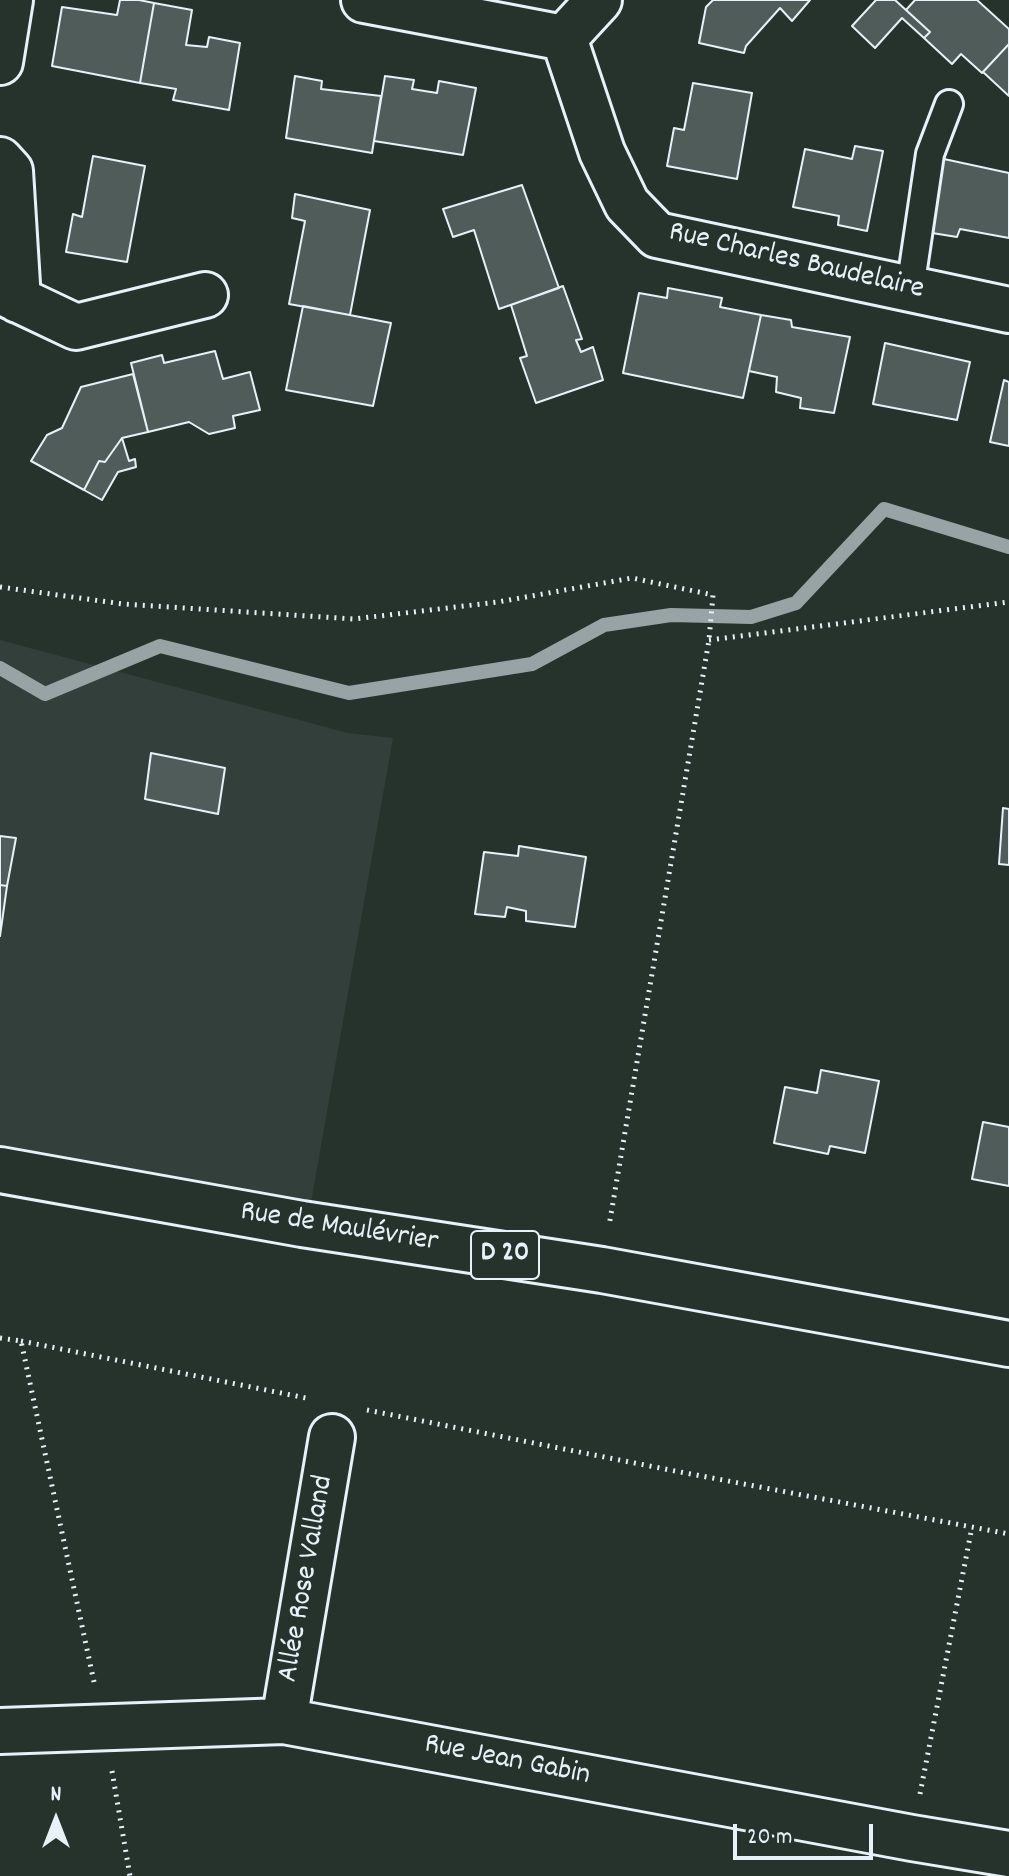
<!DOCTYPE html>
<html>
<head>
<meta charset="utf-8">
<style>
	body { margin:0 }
	#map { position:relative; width:1009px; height:1876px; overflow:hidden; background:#26332d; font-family:Dekko,sans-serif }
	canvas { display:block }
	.north { position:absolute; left:16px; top:1780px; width:80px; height:80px; -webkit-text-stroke:6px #26332d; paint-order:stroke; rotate:0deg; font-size:22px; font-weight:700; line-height:32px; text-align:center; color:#e8f1f8 }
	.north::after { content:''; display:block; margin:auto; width:28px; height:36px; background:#e8f1f8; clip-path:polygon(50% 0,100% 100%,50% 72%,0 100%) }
	.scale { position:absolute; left:733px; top:1824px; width:140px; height:36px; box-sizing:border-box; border:4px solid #e8f1f8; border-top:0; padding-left:10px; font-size:24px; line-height:28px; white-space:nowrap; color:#e8f1f8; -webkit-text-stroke:6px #26332d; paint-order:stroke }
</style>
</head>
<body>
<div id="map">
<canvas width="1009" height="1876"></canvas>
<div class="north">N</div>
<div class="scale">20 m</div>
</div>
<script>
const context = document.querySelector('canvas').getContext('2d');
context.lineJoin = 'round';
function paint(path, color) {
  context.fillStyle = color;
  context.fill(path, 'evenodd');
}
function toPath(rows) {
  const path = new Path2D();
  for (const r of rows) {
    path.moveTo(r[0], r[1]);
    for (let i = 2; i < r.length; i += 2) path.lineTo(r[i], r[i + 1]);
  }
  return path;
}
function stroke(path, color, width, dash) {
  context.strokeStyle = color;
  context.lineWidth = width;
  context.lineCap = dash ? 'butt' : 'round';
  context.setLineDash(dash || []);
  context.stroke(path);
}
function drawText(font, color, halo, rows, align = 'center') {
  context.font = font + ' Dekko,sans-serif';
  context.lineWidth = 7;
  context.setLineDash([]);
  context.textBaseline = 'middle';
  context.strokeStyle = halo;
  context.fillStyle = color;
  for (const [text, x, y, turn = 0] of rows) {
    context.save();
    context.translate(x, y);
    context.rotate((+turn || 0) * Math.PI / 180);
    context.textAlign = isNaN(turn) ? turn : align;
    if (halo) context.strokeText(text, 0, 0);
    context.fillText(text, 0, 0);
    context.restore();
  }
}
paint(toPath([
	[0,640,348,733,393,738,304,1242,0,1182]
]), '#333f3a');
stroke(toPath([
	[0,668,45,694,160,646,349,693,532,664,604,625,671,615,751,617,796,603,884,509,1009,547]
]), '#98a3a5', 14);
const building = toPath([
	[120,0,139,0,154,3,140,83,52,66,62,7,117,15,120,0],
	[713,0,810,0,792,21,780,8,746,46,744,53,699,43,706,7,713,0],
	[876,0,895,0,930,32,924,38,902,18,875,48,852,26,876,0],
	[915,0,977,0,1009,29,1009,44,982,73,961,54,952,64,924,38,930,32,906,10,915,0],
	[154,3,192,10,186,45,207,47,209,37,240,43,229,110,173,100,176,89,140,83,154,3],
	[1009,44,1009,96,983,72,1009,44],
	[295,76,322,81,321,89,381,96,372,153,286,138,295,76],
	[385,76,414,80,412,89,437,93,439,81,476,88,463,155,374,141,385,76],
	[693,83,752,93,737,179,667,166,674,128,684,130,693,83],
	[855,146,883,151,867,231,838,225,839,216,793,207,805,149,852,159,855,146],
	[93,156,145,166,127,262,66,252,73,214,82,217,93,156],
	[944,159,1009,173,1009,238,960,229,957,237,926,232,941,164,944,159],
	[522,185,559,288,499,309,474,230,453,237,443,209,522,185],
	[295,194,370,210,350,315,289,304,305,221,292,218,295,194],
	[563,286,582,339,576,340,581,352,593,347,603,380,536,403,520,358,527,356,511,305,563,286],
	[668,288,722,298,720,307,761,315,743,398,623,373,639,293,667,298,668,288],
	[303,306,391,323,373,406,286,390,303,306],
	[761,315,791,320,792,327,850,337,834,413,800,408,801,398,776,392,777,377,749,371,761,315],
	[885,343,970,362,957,420,873,404,885,343],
	[215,351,223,379,250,372,260,410,233,416,235,428,209,434,189,422,148,432,131,363,162,355,164,363,215,351],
	[133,374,148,432,122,438,105,462,99,461,84,490,31,461,47,435,62,428,81,387,133,374],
	[1004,380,1009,382,1009,446,990,442,1004,380],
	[122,438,129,461,135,459,136,467,118,472,102,500,84,490,99,461,105,462,122,438],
	[151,753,225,768,218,814,145,799,151,753],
	[1003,808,1009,809,1009,865,999,864,1003,808],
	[0,836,16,838,7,886,0,885,0,836],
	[519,846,586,857,575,927,526,921,526,911,507,907,505,917,475,914,484,852,518,856,519,846],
	[0,885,7,886,0,936,0,885],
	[821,1070,879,1081,865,1153,830,1146,828,1154,774,1143,785,1087,817,1093,821,1070],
	[983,1122,1009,1127,1009,1186,972,1179,983,1122]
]);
paint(building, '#505c59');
stroke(building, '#e8f1f8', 2);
const lane = toPath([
	[910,289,930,154,949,104]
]);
const street = toPath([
	[364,0,564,38,599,0],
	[564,38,602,152,627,204,657,235,1009,310],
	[0,62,10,0],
	[0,160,10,171,18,300],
	[0,291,76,327,205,295],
	[284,1721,332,1437],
	[0,1731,284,1721,912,1838,1009,1854]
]);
const primary = toPath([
	[0,1170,302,1224,602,1270,1009,1344]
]);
stroke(lane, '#e8f1f8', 32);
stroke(street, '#e8f1f8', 50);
stroke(primary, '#e8f1f8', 50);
stroke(toPath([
	[0,587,123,604,354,619,498,602,632,578,713,595,709,640,609,1226],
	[709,640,1009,602],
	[0,1338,21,1341,94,1682],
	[21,1341,306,1398],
	[367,1410,675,1471,1009,1534],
	[112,1771,130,1876],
	[920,1794,972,1527]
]), '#e8f1f8', 5, [2, 6]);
stroke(lane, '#26332d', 26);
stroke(street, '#26332d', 44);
stroke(primary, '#26332d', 44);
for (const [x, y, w] of [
	[505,1255,68]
]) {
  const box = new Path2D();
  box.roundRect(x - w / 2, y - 24, w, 48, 6);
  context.fillStyle = '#26332d';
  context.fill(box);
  stroke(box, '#e8f1f8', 2);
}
drawText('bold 28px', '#e8f1f8', null, [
	["D 20",505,1255]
]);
drawText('30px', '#e8f1f8', '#26332d', [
	["Rue Charles Baudelaire",796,263,13],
	["Rue de Maulévrier",339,1229,9],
	["Allée Rose Valland",308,1579,-80],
	["Rue Jean Gabin",507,1762,11]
]);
</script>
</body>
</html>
